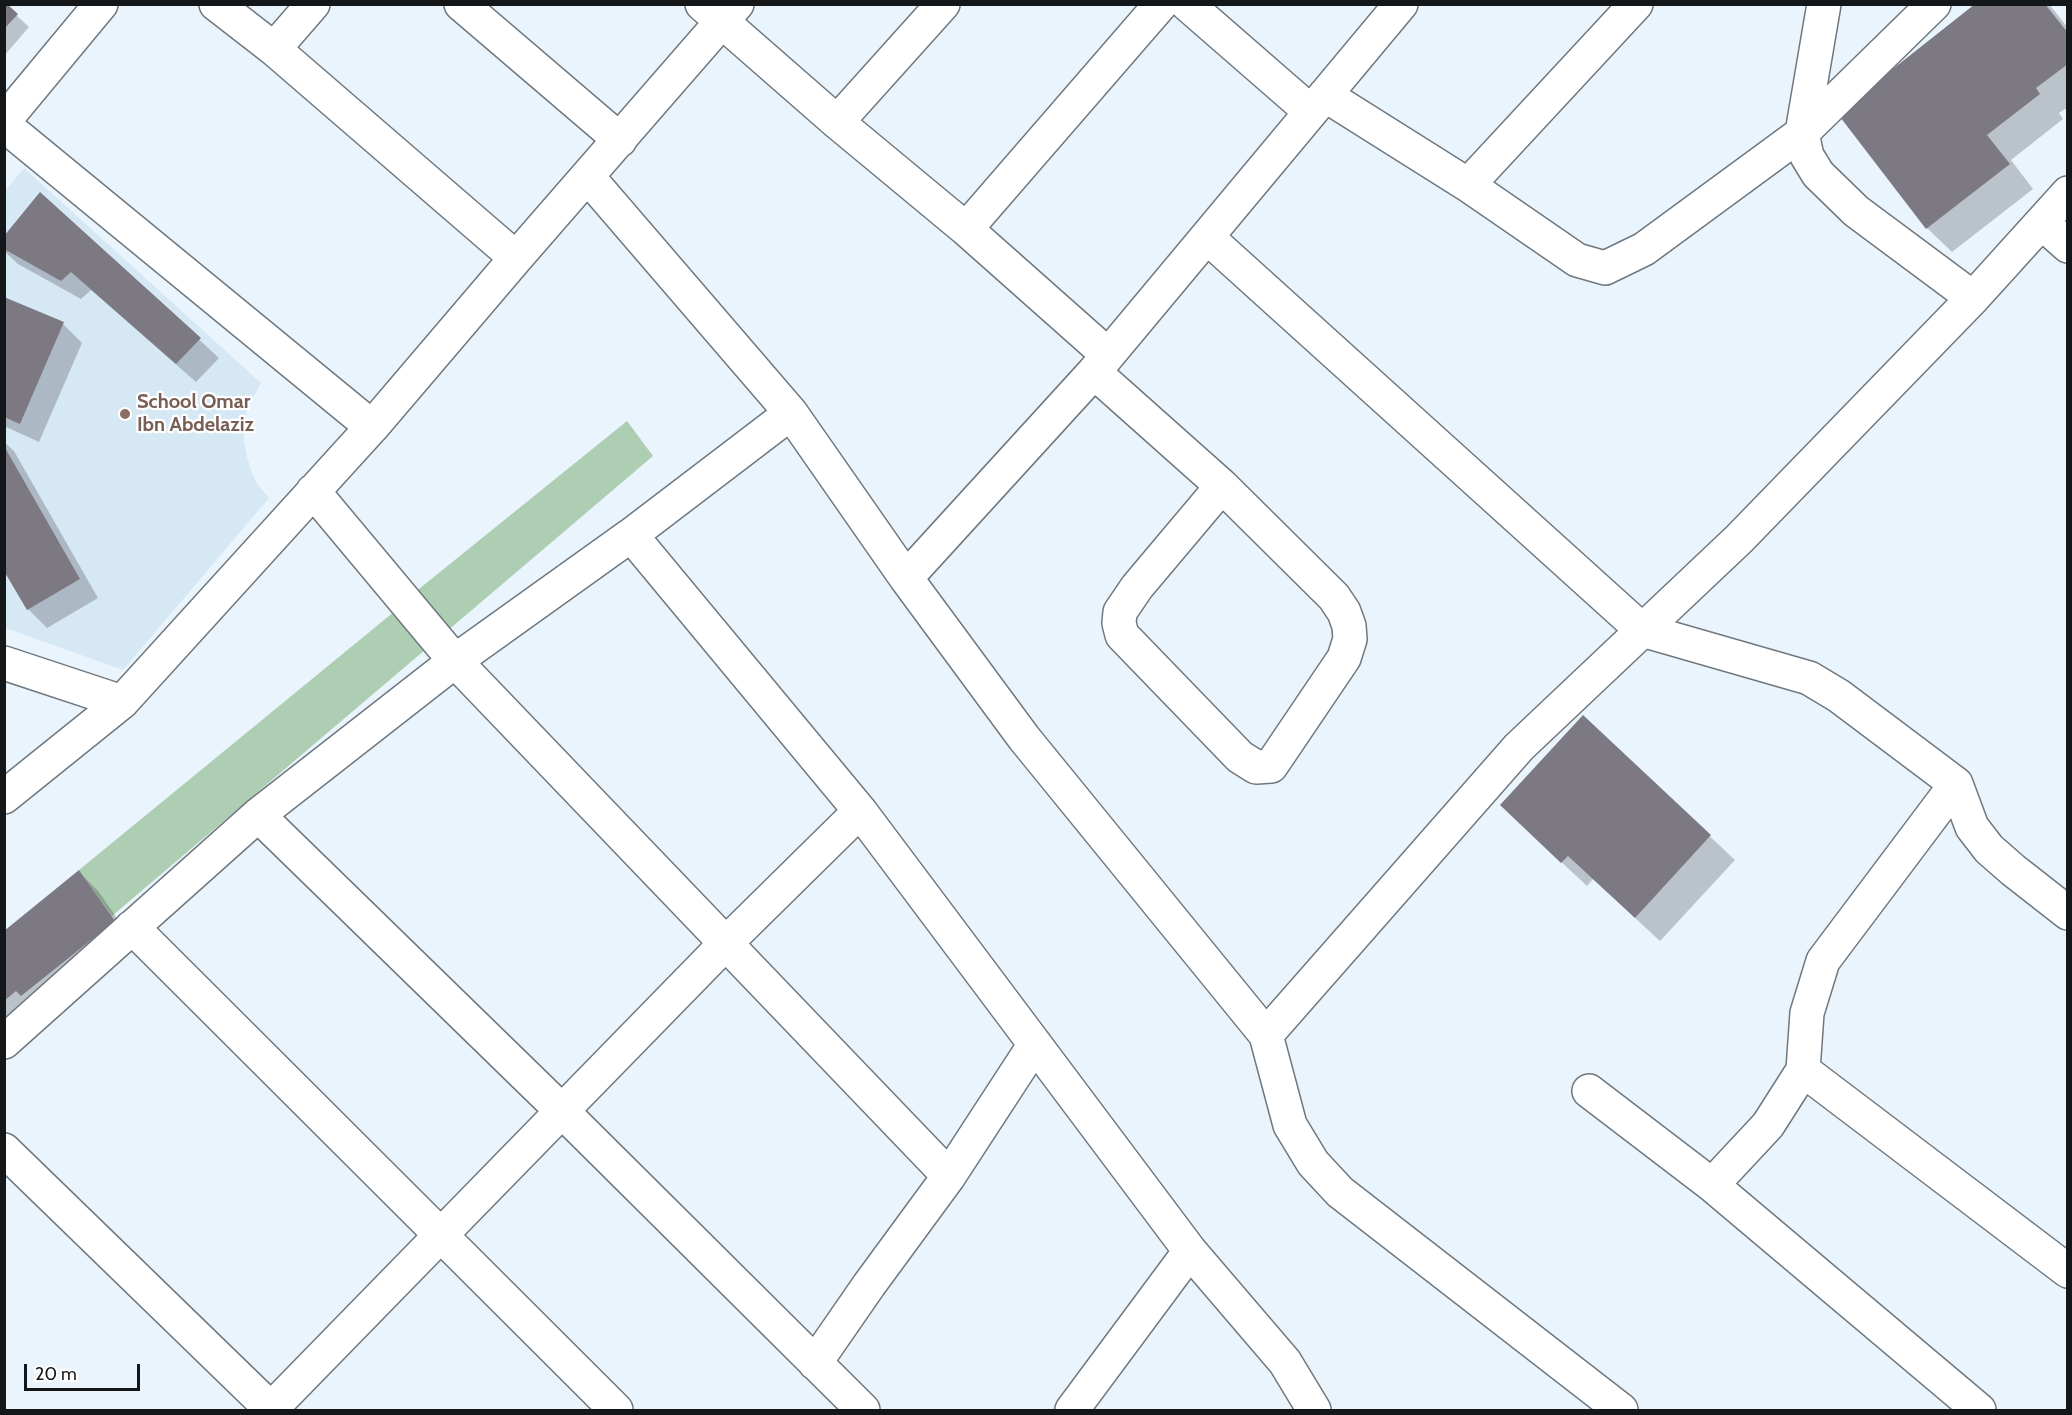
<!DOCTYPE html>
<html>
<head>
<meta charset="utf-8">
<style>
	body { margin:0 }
	#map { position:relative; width:2072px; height:1415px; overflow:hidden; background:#eaf4fd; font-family:Cabin,sans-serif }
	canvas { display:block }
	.frame { position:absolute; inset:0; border:6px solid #13171a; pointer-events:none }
	.scale { position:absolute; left:24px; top:1364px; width:116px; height:27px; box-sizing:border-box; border:3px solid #13171a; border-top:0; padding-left:8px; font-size:18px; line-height:21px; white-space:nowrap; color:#13171a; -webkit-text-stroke:4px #fff; paint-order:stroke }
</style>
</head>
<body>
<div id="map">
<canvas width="2072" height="1415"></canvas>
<div class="frame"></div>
<div class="scale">20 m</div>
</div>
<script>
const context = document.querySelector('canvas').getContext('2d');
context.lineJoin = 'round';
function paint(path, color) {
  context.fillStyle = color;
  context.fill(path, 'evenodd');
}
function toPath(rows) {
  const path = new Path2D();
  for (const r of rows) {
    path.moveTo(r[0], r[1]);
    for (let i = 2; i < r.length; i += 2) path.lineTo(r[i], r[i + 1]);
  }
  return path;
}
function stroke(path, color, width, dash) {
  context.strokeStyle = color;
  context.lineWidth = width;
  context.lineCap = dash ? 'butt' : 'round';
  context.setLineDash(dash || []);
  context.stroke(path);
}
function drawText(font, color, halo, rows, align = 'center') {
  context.font = font + ' Cabin,sans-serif';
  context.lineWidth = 4.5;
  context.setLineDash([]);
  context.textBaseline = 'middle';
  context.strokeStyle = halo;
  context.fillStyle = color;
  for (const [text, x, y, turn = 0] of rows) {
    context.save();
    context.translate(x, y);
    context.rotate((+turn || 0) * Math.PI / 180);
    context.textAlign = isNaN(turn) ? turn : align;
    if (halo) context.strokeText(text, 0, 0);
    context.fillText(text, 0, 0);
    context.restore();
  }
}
paint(toPath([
	[24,168,261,383,248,407,244,422,244,440,247,457,252,473,258,485,269,498,123,670,5,628,4,192]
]), '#d7e8f5');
paint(toPath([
	[627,421,653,456,112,916,79,870,395,611,414,593]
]), '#adceb2');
paint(toPath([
	[4,4,29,27,4,56],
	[1978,4,2049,4,2068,28,2068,107,2059,113,2063,119,2011,160,2033,189,1952,252,1927,228],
	[41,194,219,358,196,382,91,290,81,299,18,264,4,251,4,238],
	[4,299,63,324,82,343,39,442,4,426],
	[4,442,14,451,98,598,47,628,28,609,4,568],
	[1583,717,1735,860,1660,941,1593,879,1587,886,1526,829],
	[79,872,98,891,133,941,4,1036,4,933]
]), '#0003');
paint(toPath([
	[4,4,7,4,18,14,4,29],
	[1975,4,2045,4,2068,33,2068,64,2036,88,2040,94,1987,135,2010,164,1926,229,1837,113],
	[40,192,201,338,176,364,71,272,61,281,4,249,4,236],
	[4,297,64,322,20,424,4,417],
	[4,446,80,579,27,610,4,571],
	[1583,715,1711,835,1635,918,1568,856,1561,863,1500,805],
	[79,870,115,921,21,996,16,991,4,1001,4,931]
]), '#7d7983');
const minor = toPath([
	[216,4,274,49,516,258],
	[461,4,620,140],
	[702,4,837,122,966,229,1108,355],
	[1187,4,1311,112],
	[1824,4,1802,133,1807,156,1818,174,1856,211,1973,298],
	[274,49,313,4],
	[1325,95,1468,185,1577,260,1605,268,1644,249,1802,133,1934,4],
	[4,121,101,4],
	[837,122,943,4],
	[4,125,372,427],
	[588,177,791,413,906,578,1024,738,1266,1035,1290,1125,1313,1163,1340,1192,1621,1410],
	[1468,185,1636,4],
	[2042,223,2068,246],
	[966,229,1161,4],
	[1208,238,1642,630,1809,678,1839,696,1956,784,1972,827,1989,849,2013,870,2068,913],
	[1094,372,1222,486,1334,597,1344,612,1349,626,1350,639,1344,658,1271,766,1256,767,1240,757,1122,635,1119,623,1120,612,1137,587,1222,486],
	[313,491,455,661,949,1176],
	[631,535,860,811,1190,1251,1285,1362,1314,1410],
	[906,578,1094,372,1401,4],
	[4,663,122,702,372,427,516,258,737,4],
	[4,797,122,702],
	[258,815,562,1111,863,1410],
	[132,927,616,1410],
	[1266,1035,1519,747,1739,539,1973,298,2068,193],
	[4,1042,258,815,455,661,631,535,791,413],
	[1803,1070,2068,1271],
	[1589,1091,1712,1185,1979,1410],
	[4,1150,272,1410],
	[1712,1185,1768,1125,1803,1070,1807,1013,1823,961,1956,784],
	[815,1363,869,1285,949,1176,1035,1044],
	[271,1409,725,944,860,811],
	[1072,1410,1190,1251]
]);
stroke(minor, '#6f787f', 36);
stroke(minor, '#fff', 33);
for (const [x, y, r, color] of [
	[125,414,6,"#8d6e63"]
]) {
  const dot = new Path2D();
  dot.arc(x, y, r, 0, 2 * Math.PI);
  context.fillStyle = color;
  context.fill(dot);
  stroke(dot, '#fff', 2);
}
drawText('bold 20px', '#785e54', '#fff', [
	["School Omar",137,402],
	["Ibn Abdelaziz",137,425]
], 'left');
</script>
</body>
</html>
